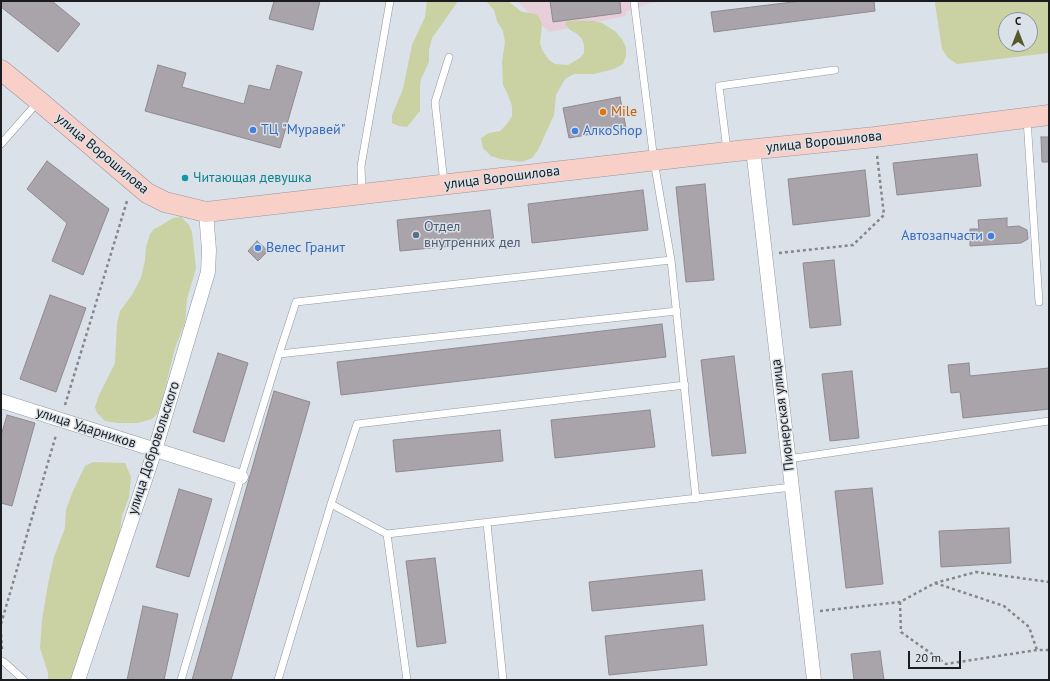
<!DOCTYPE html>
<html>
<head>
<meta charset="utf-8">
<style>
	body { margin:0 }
	#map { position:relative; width:1050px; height:681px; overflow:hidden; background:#dbe1e8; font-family:"PT Sans",sans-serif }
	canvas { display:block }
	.frame { position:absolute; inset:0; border:2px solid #1a1c1f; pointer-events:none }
	.north { position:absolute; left:998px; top:12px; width:40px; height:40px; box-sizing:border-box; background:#dbe1e8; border:1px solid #8e9298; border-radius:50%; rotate:0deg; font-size:11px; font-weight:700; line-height:16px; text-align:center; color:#1a1c1f }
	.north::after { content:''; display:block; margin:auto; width:14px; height:18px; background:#535b2a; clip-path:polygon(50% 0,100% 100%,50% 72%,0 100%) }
	.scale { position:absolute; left:908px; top:651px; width:53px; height:18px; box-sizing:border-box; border:2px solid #1a1c1f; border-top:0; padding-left:5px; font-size:12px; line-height:14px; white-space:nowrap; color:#1a1c1f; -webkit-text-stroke:3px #dbe1e8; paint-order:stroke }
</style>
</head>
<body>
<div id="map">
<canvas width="1050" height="681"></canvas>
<div class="frame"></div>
<div class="north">С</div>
<div class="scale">20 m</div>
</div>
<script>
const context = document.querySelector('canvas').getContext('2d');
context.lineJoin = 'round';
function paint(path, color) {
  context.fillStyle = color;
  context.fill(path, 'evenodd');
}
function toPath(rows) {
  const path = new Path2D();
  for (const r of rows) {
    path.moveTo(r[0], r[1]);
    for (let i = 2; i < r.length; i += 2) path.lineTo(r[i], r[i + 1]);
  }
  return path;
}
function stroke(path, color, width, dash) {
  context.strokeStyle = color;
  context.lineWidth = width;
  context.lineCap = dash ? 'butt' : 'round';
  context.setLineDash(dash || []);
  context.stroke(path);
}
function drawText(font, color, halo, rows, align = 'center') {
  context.font = font + ' "PT Sans",sans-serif';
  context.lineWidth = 3;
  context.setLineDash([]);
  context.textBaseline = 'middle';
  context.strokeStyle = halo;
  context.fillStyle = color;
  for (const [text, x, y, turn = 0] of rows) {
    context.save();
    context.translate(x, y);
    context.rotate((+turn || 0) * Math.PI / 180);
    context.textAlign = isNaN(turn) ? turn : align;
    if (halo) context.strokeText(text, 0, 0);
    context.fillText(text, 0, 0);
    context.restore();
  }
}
paint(toPath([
	[517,1,663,1,645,5,626,12,626,16,549,32]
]), '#e7cfd9');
paint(toPath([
	[427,1,458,1,432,38,429,50,429,62,421,79,420,86,420,111,407,127,399,126,392,123,392,115,403,89,412,45,425,17],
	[486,1,508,1,522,12,536,14,540,19,542,25,540,43,542,50,549,60,555,64,568,65,580,58,584,53,584,45,582,39,576,33,570,30,565,24,567,21,593,21,602,23,616,32,622,39,626,47,626,56,623,64,614,69,594,74,574,74,565,79,556,95,554,115,538,150,532,158,522,162,500,159,491,156,483,148,481,138,489,133,500,131,507,124,512,116,512,106,508,95,503,85,502,62,505,42,503,31,497,21,494,10],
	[936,1,1049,1,1049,53,957,64,948,58,942,49,935,3],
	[1006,20,1030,20,1030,44,1006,44],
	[181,217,189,225,192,232,196,268,187,299,185,322,175,348,162,401,157,414,152,419,138,423,118,423,105,421,97,413,95,407,99,395,115,363,117,324,120,311,132,295,141,278,145,260,146,247,150,234,154,229,160,226,173,218],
	[93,462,125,463,131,477,129,497,122,516,119,537,73,677,71,680,48,680,48,673,40,648,42,620,48,584,54,557,65,528,66,510,73,491,85,466]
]), '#cad1a3');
const building = toPath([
	[1,1,52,1,80,24,58,52,1,7,1,1],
	[274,1,320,1,313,30,269,19,274,1],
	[550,1,620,1,621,13,553,22,550,1],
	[801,1,874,1,875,11,714,32,711,12,801,1],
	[158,65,186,73,182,87,244,104,249,85,270,90,277,65,302,72,280,148,145,111,158,65],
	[620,97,626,128,569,138,563,108,620,97],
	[1041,137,1049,137,1049,162,1042,162,1041,137],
	[977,154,981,186,897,195,893,163,977,154],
	[47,161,109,209,83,275,52,261,67,223,27,189,47,161],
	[865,170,870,216,793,225,788,179,865,170],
	[705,184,714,280,686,282,676,187,705,184],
	[643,190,648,230,532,243,528,204,643,190],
	[490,210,494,242,400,251,397,220,490,210],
	[1007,218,1007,227,1019,226,1027,230,1028,239,1021,243,970,246,970,229,979,229,978,220,1007,218],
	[257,241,268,251,258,261,248,251,257,241],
	[834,260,841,325,810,328,803,263,834,260],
	[50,295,86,308,56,392,20,379,50,295],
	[662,324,666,357,341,395,337,362,662,324],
	[218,353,248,363,224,442,193,432,218,353],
	[734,356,746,453,712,456,701,360,734,356],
	[969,363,970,376,1049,368,1049,409,963,418,960,392,951,393,948,365,969,363],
	[852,371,859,438,830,441,822,374,852,371],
	[274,391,310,402,231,680,192,680,274,391],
	[650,410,655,447,555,458,551,420,650,410],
	[7,415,35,423,12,506,1,503,1,436,7,415],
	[500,430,503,461,396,472,393,440,500,430],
	[872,488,883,584,846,588,835,491,872,488],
	[179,489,212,499,189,577,156,567,179,489],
	[1009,528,1011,563,941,567,939,531,1009,528],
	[435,558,446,643,417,647,406,561,435,558],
	[702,570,705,600,592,611,589,582,702,570],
	[143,606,178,614,164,680,127,680,143,606],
	[703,625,707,665,609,675,605,636,703,625],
	[880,651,884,680,854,680,851,654,880,651]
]);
paint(building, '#a9a3aa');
stroke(building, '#8f8990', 1);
const lane = toPath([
	[634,1,654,161,671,260,696,499],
	[1027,119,1039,302],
	[1,144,38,102],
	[727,150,719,86,835,70],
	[444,183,435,102,449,57],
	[362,192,361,166,390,1],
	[279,354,296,302,671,260],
	[788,459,1049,421],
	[331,504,387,534],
	[487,523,503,680],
	[1,661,4,662,24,680],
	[181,680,241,477,279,354,677,311],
	[278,680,331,504,357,424,685,385],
	[407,680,387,534,792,487]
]);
const street = toPath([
	[753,149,814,680],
	[1,401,241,477],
	[78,680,155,450,208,272,209,250,206,212]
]);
const secondary = toPath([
	[1,70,39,101,147,193,165,202,206,212,727,152,875,137,1049,115]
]);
stroke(lane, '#92989f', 8);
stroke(street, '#92989f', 15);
stroke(secondary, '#92989f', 21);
stroke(toPath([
	[779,253,853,245,884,215,877,155],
	[65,405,127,201],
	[935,583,1004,606,1029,627,1037,650],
	[900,602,901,632,946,664,1037,650,1049,650],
	[820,611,900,602,935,583,976,572,1049,582],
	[1,624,56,435],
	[1,634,2,649]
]), '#82878c', 2.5, [3, 3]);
stroke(lane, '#fff', 7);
stroke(street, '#fff', 14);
stroke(secondary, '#f9d0c8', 20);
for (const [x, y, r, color] of [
	[603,112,4,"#e8710a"],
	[253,130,4,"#3f7fe0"],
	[575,131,4,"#3f7fe0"],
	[185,178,4,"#0f9aa8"],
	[416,235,4,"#5c6f8a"],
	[991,236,4,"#3f7fe0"],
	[258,248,4,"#3f7fe0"]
]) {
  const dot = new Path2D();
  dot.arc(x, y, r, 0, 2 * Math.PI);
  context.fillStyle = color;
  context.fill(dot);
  stroke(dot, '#dbe1e8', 1.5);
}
drawText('14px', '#c56008', '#dbe1e8', [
	["Mile",611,112]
], 'left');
drawText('14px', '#366cbe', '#dbe1e8', [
	["ТЦ \"Муравей\"",261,130],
	["АлкоShop",583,131],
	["Автозапчасти",983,236,"right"],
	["Велес Гранит",266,248]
], 'left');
drawText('14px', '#1a1c1f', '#dbe1e8', [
	["улица Ворошилова",824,142,-6],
	["улица Ворошилова",102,154,40],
	["улица Ворошилова",502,178,-7],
	["Пионерская улица",783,415,-97],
	["улица Ударников",86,428,18],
	["улица Добровольского",154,448,-72]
]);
drawText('14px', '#0d838f', '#dbe1e8', [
	["Читающая девушка",193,178]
], 'left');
drawText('14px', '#4e5e75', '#dbe1e8', [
	["Отдел",424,227],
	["внутренних дел",424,243]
], 'left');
</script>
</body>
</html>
